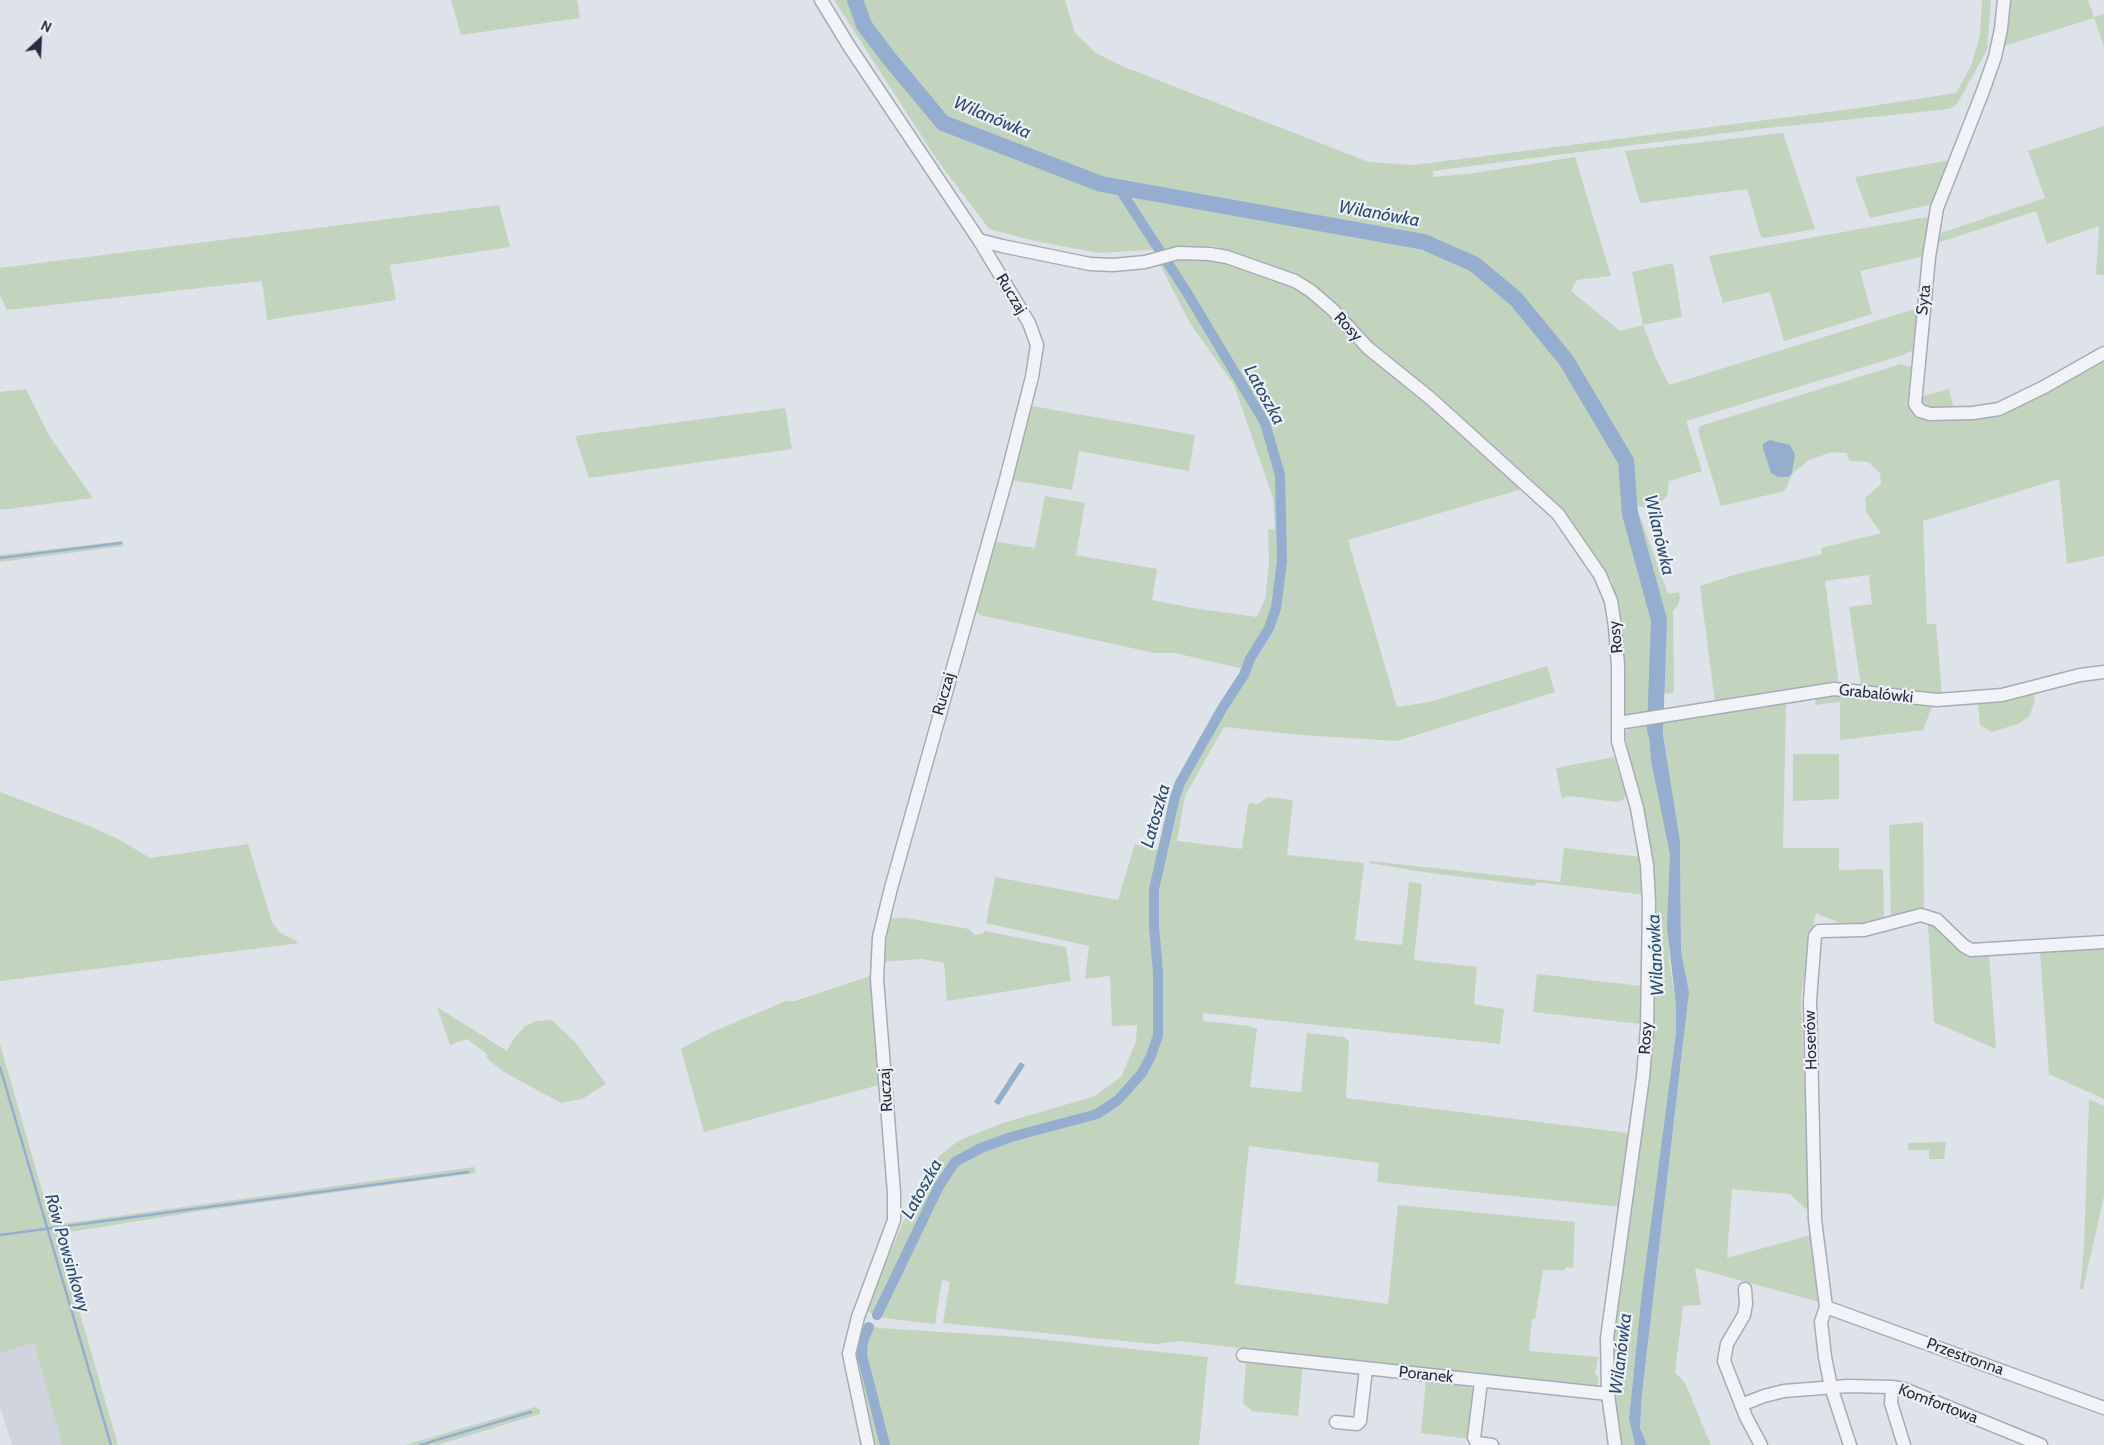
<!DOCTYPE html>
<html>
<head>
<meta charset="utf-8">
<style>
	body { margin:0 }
	#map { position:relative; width:2104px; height:1445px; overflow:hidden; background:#dee2e9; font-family:Cabin,sans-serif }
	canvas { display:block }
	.north { position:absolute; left:15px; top:15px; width:50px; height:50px; -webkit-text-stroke:4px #eef1f7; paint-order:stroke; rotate:25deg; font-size:14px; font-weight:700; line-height:20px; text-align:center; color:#252e42 }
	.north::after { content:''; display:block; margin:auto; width:18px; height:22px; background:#252e42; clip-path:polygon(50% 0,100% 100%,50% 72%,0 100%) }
</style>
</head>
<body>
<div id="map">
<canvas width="2104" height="1445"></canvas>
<div class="north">N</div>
</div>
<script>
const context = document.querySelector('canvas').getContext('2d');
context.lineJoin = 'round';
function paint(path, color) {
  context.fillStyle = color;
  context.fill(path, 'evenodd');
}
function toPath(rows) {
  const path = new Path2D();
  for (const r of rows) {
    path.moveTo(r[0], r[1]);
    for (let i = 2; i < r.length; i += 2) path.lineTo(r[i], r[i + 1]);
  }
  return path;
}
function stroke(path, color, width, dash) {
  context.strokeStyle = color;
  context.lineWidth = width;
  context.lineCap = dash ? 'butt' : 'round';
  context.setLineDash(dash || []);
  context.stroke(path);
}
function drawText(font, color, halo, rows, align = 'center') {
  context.font = font + ' Cabin,sans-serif';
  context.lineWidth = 4.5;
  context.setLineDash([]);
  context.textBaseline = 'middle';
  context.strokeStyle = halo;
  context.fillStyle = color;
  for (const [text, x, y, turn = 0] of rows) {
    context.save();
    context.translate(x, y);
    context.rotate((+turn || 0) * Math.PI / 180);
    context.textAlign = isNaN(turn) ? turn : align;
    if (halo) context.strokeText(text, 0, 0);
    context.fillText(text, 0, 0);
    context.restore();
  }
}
paint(toPath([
	[34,1343,62,1445,12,1445,0,1406,0,1353]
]), '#d0d4df');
paint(toPath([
	[451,0,577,0,580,18,461,35],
	[834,0,1065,0,1075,33,1096,53,1124,67,1369,162,1414,165,1852,109,1956,93,1971,66,1980,36,1982,0,1991,0,1987,50,1957,104,1949,109,1758,129,1433,171,1433,177,1475,173,1575,157,1611,276,1577,280,1571,291,1620,331,1643,325,1632,272,1673,263,1682,317,1643,325,1656,359,1669,385,1921,307,1916,349,1903,355,1686,421,1702,471,1669,481,1667,496,1652,510,1636,505,1668,594,1679,592,1680,598,1678,605,1673,611,1674,692,1668,694,1663,693,1664,712,1627,716,1623,713,1622,707,1623,637,1612,581,1559,509,1372,344,1324,293,1291,275,1216,246,1099,253,1035,241,989,229,935,157],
	[2011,0,2088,0,2094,17,2104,14,2104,46,2094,18,2004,46,2007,1],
	[2104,126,2104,275,2096,274,2099,226,2047,244,2036,211,1934,244,1935,235,2045,198,2028,151],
	[1783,133,1815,229,1764,238,1761,237,1747,189,1640,203,1625,151],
	[1952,160,1934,204,1870,218,1855,177],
	[499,205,510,247,390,265,396,300,267,320,262,281,7,310,0,295,0,268],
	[1927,217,1930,219,1925,256,1860,271,1872,314,1784,341,1770,292,1723,303,1709,256],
	[1204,258,1230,263,1294,285,1308,293,1522,489,1348,540,1397,707,1430,702,1547,666,1555,692,1397,741,1302,735,1224,727,1185,796,1177,841,1242,849,1248,805,1251,803,1258,804,1267,797,1293,800,1287,855,1364,863,1355,940,1402,945,1409,882,1422,884,1414,960,1477,967,1474,1004,1504,1009,1500,1044,1203,1013,1203,1021,1250,1026,1250,1027,1257,1028,1250,1087,1301,1092,1307,1033,1344,1037,1349,1041,1346,1098,1628,1133,1621,1207,1377,1182,1379,1163,1249,1146,1235,1284,1388,1304,1398,1205,1575,1222,1573,1268,1566,1267,1565,1270,1543,1270,1535,1319,1532,1319,1529,1351,1598,1357,1595,1374,1598,1376,1598,1390,1180,1341,1155,1344,943,1323,950,1282,942,1280,935,1324,883,1318,866,1311,903,1222,939,1156,958,1141,1003,1123,1095,1096,1121,1077,1136,1042,1137,1025,1112,1026,1110,976,1085,979,1089,946,986,923,995,877,1118,900,1135,844,1158,850,1167,821,1174,788,1244,669,1175,653,1155,653,980,615,974,609,992,541,1035,548,1045,496,1085,503,1076,555,1157,569,1152,600,1193,608,1257,617,1265,599,1269,563,1268,529,1275,530,1273,498,1234,385,1190,323,1159,263],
	[2104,358,2104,556,2067,564,2059,479,1923,521,1927,624,1936,624,1942,695,1892,690,1882,685,1879,688,1861,686,1849,607,1872,604,1869,575,1825,581,1839,685,1715,703,1700,586,1734,575,1822,554,1821,548,1881,533,1866,512,1865,498,1881,484,1880,473,1868,462,1849,461,1847,453,1832,452,1809,460,1793,473,1785,491,1721,506,1698,431,1700,426,1901,364,1914,368,1912,406,1920,419,1949,419,2001,415],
	[26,389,50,437,93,498,0,510,0,392],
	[1949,389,1954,409,1944,410,1923,406,1920,397],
	[1032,406,1195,435,1189,471,1079,451,1072,490,1010,480],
	[785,408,792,449,589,478,575,436],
	[122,541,124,546,0,562,0,555],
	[2032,691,2035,699,2030,715,2020,723,1992,732,1980,725,1978,702],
	[1840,694,1932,707,1923,730,1840,740,1840,702,1815,705,1816,697],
	[1786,703,1783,848,1839,848,1839,870,1883,869,1884,920,1849,927,1816,913,1808,949,1801,997,1810,1208,1806,1209,1790,1194,1732,1189,1727,1258,1811,1235,1823,1303,1695,1268,1701,1305,1683,1306,1675,1372,1685,1383,1711,1445,1647,1445,1640,1428,1642,1394,1689,992,1681,951,1680,841,1661,722],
	[1648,724,1651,761,1670,855,1669,960,1676,1006,1676,1033,1642,1291,1629,1419,1635,1445,1620,1445,1612,1373,1612,1335,1643,1095,1651,1061,1642,820,1625,733,1632,726],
	[1793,754,1839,754,1839,799,1793,801],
	[1614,757,1626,794,1623,800,1617,802,1569,796,1562,798,1556,768],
	[0,792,94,828,120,840,150,858,248,844,272,922,279,932,300,943,0,981],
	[1923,822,1924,909,1891,918,1889,825],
	[1564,848,1641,857,1646,895,1536,882,1535,886,1423,872,1369,863,1370,861,1560,882],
	[891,918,906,918,969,929,975,935,982,934,985,931,1066,947,1071,981,947,1001,944,963,922,959,880,962,885,927],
	[1936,924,1967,956,1989,954,1996,1049,1934,1022,1928,925],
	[2104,947,2104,1099,2049,1074,2040,952],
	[1537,974,1642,986,1641,1024,1533,1012],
	[870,976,879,1085,704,1132,681,1049,712,1032,786,1001,795,1001],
	[437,1007,507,1051,513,1040,525,1026,536,1021,552,1020,575,1042,606,1084,582,1099,561,1103,504,1072,486,1058,487,1054,467,1039,450,1045],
	[0,1044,52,1225,474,1167,476,1173,207,1210,57,1234,118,1445,62,1445,34,1343,0,1353],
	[2089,1099,2104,1106,2104,1196,2083,1289,2080,1289,2084,1248],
	[1946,1142,1944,1159,1929,1159,1929,1150,1908,1150,1908,1143],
	[862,1322,879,1328,1019,1337,1208,1357,1199,1445,872,1445,856,1370,855,1344],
	[1250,1360,1303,1366,1298,1416,1252,1411,1243,1403,1246,1363],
	[1426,1379,1469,1385,1472,1389,1476,1398,1470,1439,1421,1433],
	[535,1407,540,1410,540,1414,437,1445,405,1445]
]), '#c2d4be');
paint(toPath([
	[1770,440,1790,445,1795,454,1792,473,1788,477,1778,477,1771,473,1763,448,1763,444],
	[1661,722,1680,841,1681,951,1689,992,1642,1394,1640,1428,1647,1445,1635,1445,1629,1419,1642,1291,1676,1033,1676,1006,1667,927,1670,855,1651,761,1648,724],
	[1020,1062,1025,1065,999,1105,994,1102]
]), '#95adce');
stroke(toPath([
	[0,558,121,543],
	[0,1067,111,1445],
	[0,1235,468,1172],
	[420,1445,531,1412]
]), '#95adce', 2.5);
stroke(toPath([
	[877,1315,939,1186,955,1162,981,1148,1011,1137,1097,1114,1118,1100,1142,1073,1151,1056,1158,1035,1158,972,1154,926,1154,889,1175,797,1180,783,1223,707,1244,675,1250,659,1269,628,1276,608,1282,561,1280,475,1265,423,1186,291,1119,188],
	[869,1327,863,1341,862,1355,885,1445]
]), '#95adce', 10);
stroke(toPath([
	[855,0,864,25,888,57,943,123,1101,184,1424,242,1474,264,1516,299,1566,360,1626,461,1630,514,1659,620,1655,731]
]), '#95adce', 16);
const minor = toPath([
	[821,0,849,46,979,240,1029,323,1037,345,1032,377,1005,483,891,888,879,937,877,979,894,1193,894,1220,858,1317,849,1354,868,1445],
	[2004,0,2001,29,1995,57,1983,91,1937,208,1929,257,1915,404,1920,411,1930,414,1973,413,1999,409,2044,387,2104,353],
	[979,240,1002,246,1090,264,1113,265,1145,262,1178,253,1210,254,1227,257,1295,281,1311,291,1333,310,1368,348,1430,398,1558,514,1600,575,1611,601,1615,627,1618,666,1618,741,1637,808,1647,865,1649,902,1647,1028,1643,1077,1607,1338,1608,1394,1615,1445],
	[1618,723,1834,689,1937,700,2002,695,2080,675,2104,672],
	[1745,1289,1746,1304,1744,1315,1727,1344,1724,1361,1746,1417,1761,1445],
	[1826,1307,2104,1408],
	[1243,1355,1608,1394],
	[1481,1382,1474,1438,1477,1443,1492,1445],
	[1892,1387,1891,1403,1904,1445],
	[1741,1405,1764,1396,1784,1391,1848,1386,1892,1387,1904,1389,2041,1445],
	[1336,1422,1357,1424,1360,1421,1366,1369],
	[1850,1445,1831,1387,1825,1357,1821,1322,1826,1307,1815,1220,1810,1000,1815,936,1819,931,1822,931,1864,930,1921,915,1937,920,1964,946,1971,950,2104,942]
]);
stroke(minor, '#a6acb7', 15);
stroke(minor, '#f1f3f7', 12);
drawText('16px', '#252e42', '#eef1f7', [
	["Ruczaj",1011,294,59],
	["Syta",1924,300,-84],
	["Rosy",1348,327,47],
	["Rosy",1616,637,-96],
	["Ruczaj",944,694,-74],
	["Grabalówki",1876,694,6],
	["Rosy",1646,1038,-87],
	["Hoserów",1811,1040,-92],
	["Ruczaj",886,1090,-94],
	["Przestronna",1965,1357,20],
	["Poranek",1426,1375,6],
	["Komfortowa",1938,1404,21]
]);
drawText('italic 18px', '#2b4a7a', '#eef1f7', [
	["Wilanówka",992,118,23],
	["Wilanówka",1379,214,10],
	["Latoszka",1264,395,61],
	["Wilanówka",1659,535,77],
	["Latoszka",1156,816,-74],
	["Wilanówka",1656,955,-93],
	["Latoszka",922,1189,-61],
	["Rów Powsinkowy",67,1253,74],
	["Wilanówka",1621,1354,-83]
]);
</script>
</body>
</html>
